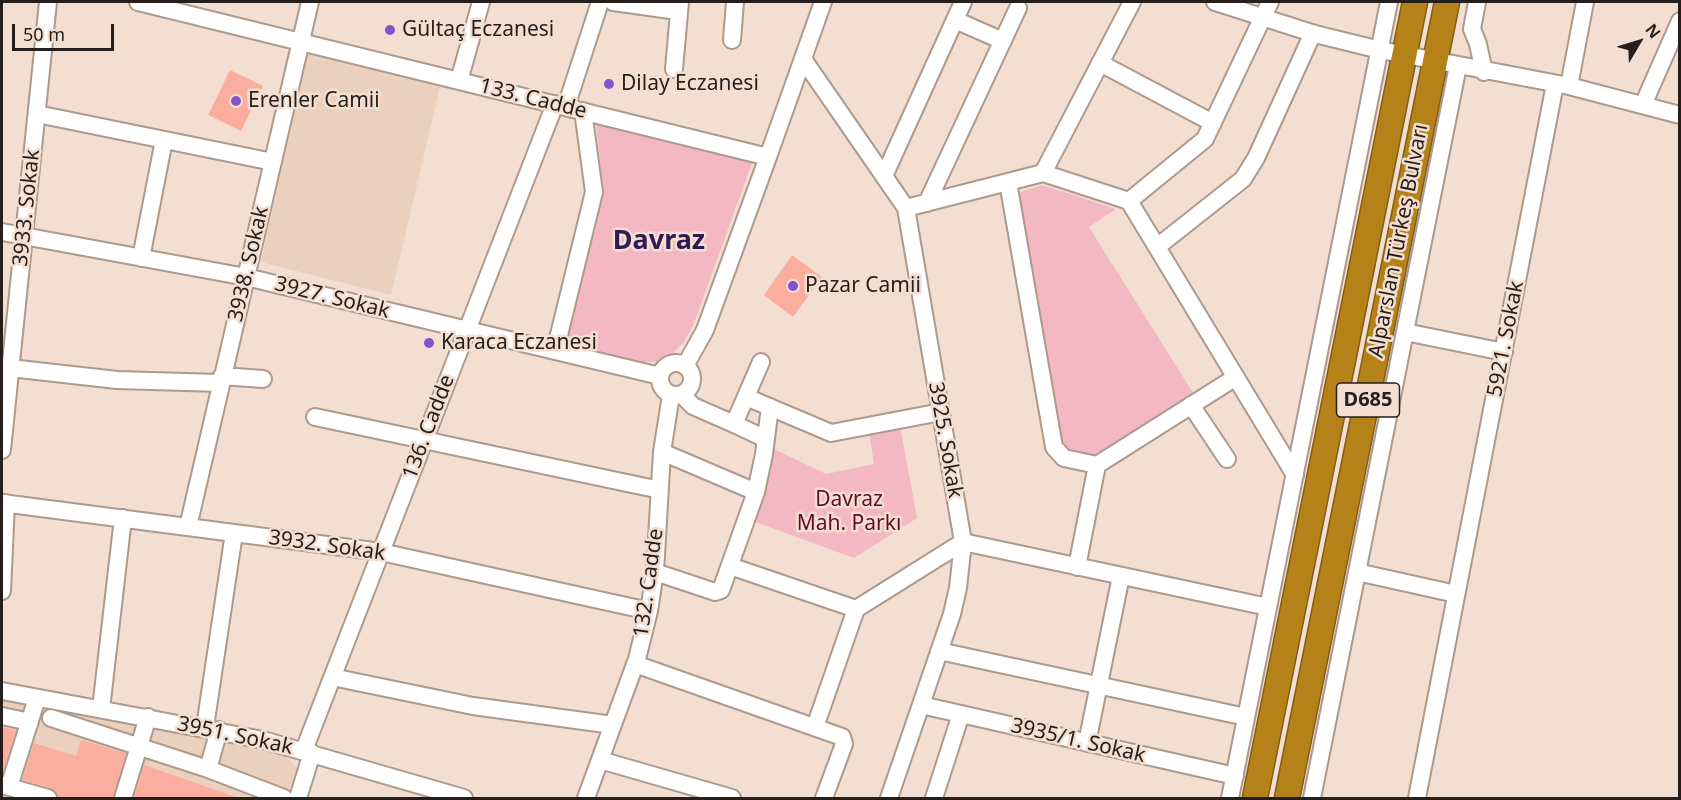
<!DOCTYPE html>
<html>
<head>
<meta charset="utf-8">
<style>
	body { margin:0 }
	#map { position:relative; width:1681px; height:800px; overflow:hidden; background:#f3dfd1; font-family:"Noto Sans",sans-serif }
	canvas { display:block }
	.frame { position:absolute; inset:0; border:3px solid #261e1a; pointer-events:none }
	.north { position:absolute; left:1609px; top:12px; width:60px; height:60px; -webkit-text-stroke:4px #f3dfd1; paint-order:stroke; rotate:52deg; font-size:16px; font-weight:700; line-height:24px; text-align:center; color:#261e1a }
	.north::after { content:''; display:block; margin:auto; width:21px; height:27px; background:#261e1a; clip-path:polygon(50% 0,100% 100%,50% 72%,0 100%) }
	.scale { position:absolute; left:12px; top:24px; width:102px; height:27px; box-sizing:border-box; border:3px solid #261e1a; border-top:0; padding-left:8px; font-size:18px; line-height:21px; white-space:nowrap; color:#261e1a; -webkit-text-stroke:4px #f3dfd1; paint-order:stroke }
</style>
</head>
<body>
<div id="map">
<canvas width="1681" height="800"></canvas>
<div class="frame"></div>
<div class="north">N</div>
<div class="scale">50 m</div>
</div>
<script>
const context = document.querySelector('canvas').getContext('2d');
context.lineJoin = 'round';
function paint(path, color) {
  context.fillStyle = color;
  context.fill(path, 'evenodd');
}
function toPath(rows) {
  const path = new Path2D();
  for (const r of rows) {
    if (r.length === 3) {
      path.moveTo(r[0] + r[2], r[1]);
      path.arc(r[0], r[1], r[2], 0, 2 * Math.PI);
      continue;
    }
    path.moveTo(r[0], r[1]);
    for (let i = 2; i < r.length; i += 2) path.lineTo(r[i], r[i + 1]);
  }
  return path;
}
function stroke(path, color, width, dash) {
  context.strokeStyle = color;
  context.lineWidth = width;
  context.lineCap = dash ? 'butt' : 'round';
  context.setLineDash(dash || []);
  context.stroke(path);
}
function drawText(font, color, halo, rows, align = 'center') {
  context.font = font + ' "Noto Sans",sans-serif';
  context.lineWidth = 5;
  context.setLineDash([]);
  context.textBaseline = 'middle';
  context.strokeStyle = halo;
  context.fillStyle = color;
  for (const [text, x, y, turn = 0] of rows) {
    context.save();
    context.translate(x, y);
    context.rotate((+turn || 0) * Math.PI / 180);
    context.textAlign = isNaN(turn) ? turn : align;
    if (halo) context.strokeText(text, 0, 0);
    context.fillText(text, 0, 0);
    context.restore();
  }
}
paint(toPath([
	[308,51,441,83,391,295,261,262],
	[2,697,226,738,283,753,297,768,287,798,2,798]
]), '#ebd0be');
paint(toPath([
	[596,123,752,163,693,326,684,342,672,354,657,362,643,362,566,344,601,203,602,179],
	[1042,185,1116,209,1089,227,1195,396,1096,458,1070,452,1064,447,1061,438,1019,195,1021,192],
	[900,426,917,518,854,558,753,521,774,449,826,474,874,464,869,432]
]), '#f3b8c1');
paint(toPath([
	[230,70,263,86,241,131,208,115],
	[792,255,822,277,793,317,764,295],
	[2,727,16,730,2,775],
	[81,740,126,753,113,798,58,798,51,788,22,780,34,743,76,756],
	[144,765,236,797,236,798,134,797]
]), '#fcae9e');
const minor = toPath([
	[138,2,768,157,823,2],
	[613,2,678,11],
	[1215,2,1315,34,1380,50,1569,86,1680,115],
	[1477,2,1472,29,1478,44,1484,72],
	[955,20,1003,41],
	[732,40,735,2],
	[803,59,906,208,963,542,1268,607],
	[1100,63,1213,123],
	[674,69,680,2],
	[459,81,481,2],
	[1569,86,1585,2],
	[1643,105,1680,21],
	[566,107,600,2],
	[37,114,273,162],
	[1043,173,1132,2],
	[884,176,963,2],
	[1008,182,1054,447,1064,458,1097,465],
	[1129,201,1205,139,1270,2],
	[927,203,1018,8],
	[906,208,1043,173,1129,201,1295,475],
	[2,232,246,277,660,376],
	[1157,247,1243,179,1256,158,1313,33],
	[141,258,164,140],
	[1405,332,1504,352],
	[555,351,594,192,583,111],
	[676,379,16],
	[685,366,705,330,768,157],
	[10,368,117,380,220,383],
	[222,376,263,379],
	[682,395,693,406,734,424,761,362],
	[746,397,831,433,941,412],
	[1191,405,1227,459],
	[315,417,660,490],
	[734,424,766,439],
	[2,450,48,2],
	[662,452,756,492],
	[2,503,381,552,649,611],
	[188,527,310,2],
	[730,566,856,609,963,542],
	[1077,567,1097,465,1236,377],
	[655,572,715,592,721,590,756,492,764,454,770,407],
	[1357,572,1456,594],
	[2,591,6,503],
	[939,651,1246,717],
	[635,664,842,737,844,744,824,798],
	[332,677,473,706,613,725],
	[2,691,263,740,464,798],
	[921,705,1235,776],
	[101,709,123,518],
	[2,716,30,722],
	[51,718,208,769],
	[205,727,234,533],
	[815,727,856,609],
	[219,730,208,769,284,798],
	[1087,743,1121,576],
	[304,750,555,104],
	[600,760,732,798],
	[2,785,48,798],
	[9,787,37,698],
	[123,798,148,717],
	[298,798,312,753],
	[586,798,637,659,649,611,655,572,662,452,671,395],
	[889,798,952,614,958,588,963,542],
	[934,798,961,714],
	[1230,798,1389,2],
	[1312,798,1458,66],
	[1417,798,1555,84]
]);
const highway = toPath([
	[1255,798,1415,2],
	[1287,798,1447,2]
]);
stroke(minor, '#ad9a8d', 20);
stroke(highway, '#835e19', 27);
stroke(minor, '#fff', 16);
stroke(highway, '#b58119', 24);
for (const [x, y, r, color] of [
	[390,30,6,"#8453cc"],
	[609,84,6,"#8453cc"],
	[236,101,6,"#8453cc"],
	[793,286,6,"#8453cc"],
	[429,343,6,"#8453cc"]
]) {
  const dot = new Path2D();
  dot.arc(x, y, r, 0, 2 * Math.PI);
  context.fillStyle = color;
  context.fill(dot);
  stroke(dot, '#f3dfd1', 2);
}
for (const [x, y, w] of [
	[1368,400,63]
]) {
  const box = new Path2D();
  box.roundRect(x - w / 2, y - 17, w, 34, 4.5);
  context.fillStyle = '#f3dfd1';
  context.fill(box);
  stroke(box, '#261e1a', 1.5);
}
drawText('bold 20px', '#261e1a', null, [
	["D685",1368,400]
]);
drawText('21px', '#261e1a', '#f3dfd1', [
	["Gültaç Eczanesi",402,30],
	["Dilay Eczanesi",621,84],
	["Erenler Camii",248,101],
	["Pazar Camii",805,286],
	["Karaca Eczanesi",441,343]
], 'left');
drawText('21px', '#261e1a', '#f3dfd1', [
	["133. Cadde",533,99,14],
	["3933. Sokak",27,208,-84],
	["Alparslan Türkeş Bulvarı",1399,241,-79],
	["3938. Sokak",249,264,-77],
	["3927. Sokak",332,298,14],
	["5921. Sokak",1506,339,-79],
	["136. Cadde",429,427,-69],
	["3925. Sokak",945,440,80],
	["3932. Sokak",327,546,8],
	["132. Cadde",649,583,-82],
	["3951. Sokak",235,736,12],
	["3935/1. Sokak",1078,741,13]
]);
drawText('21px', '#670a29', '#f3dfd1', [
	["Davraz",849,500],
	["Mah. Parkı",849,524]
]);
drawText('bold 27px', '#321b54', '#f3dfd1', [
	["Davraz",659,241]
]);
</script>
</body>
</html>
